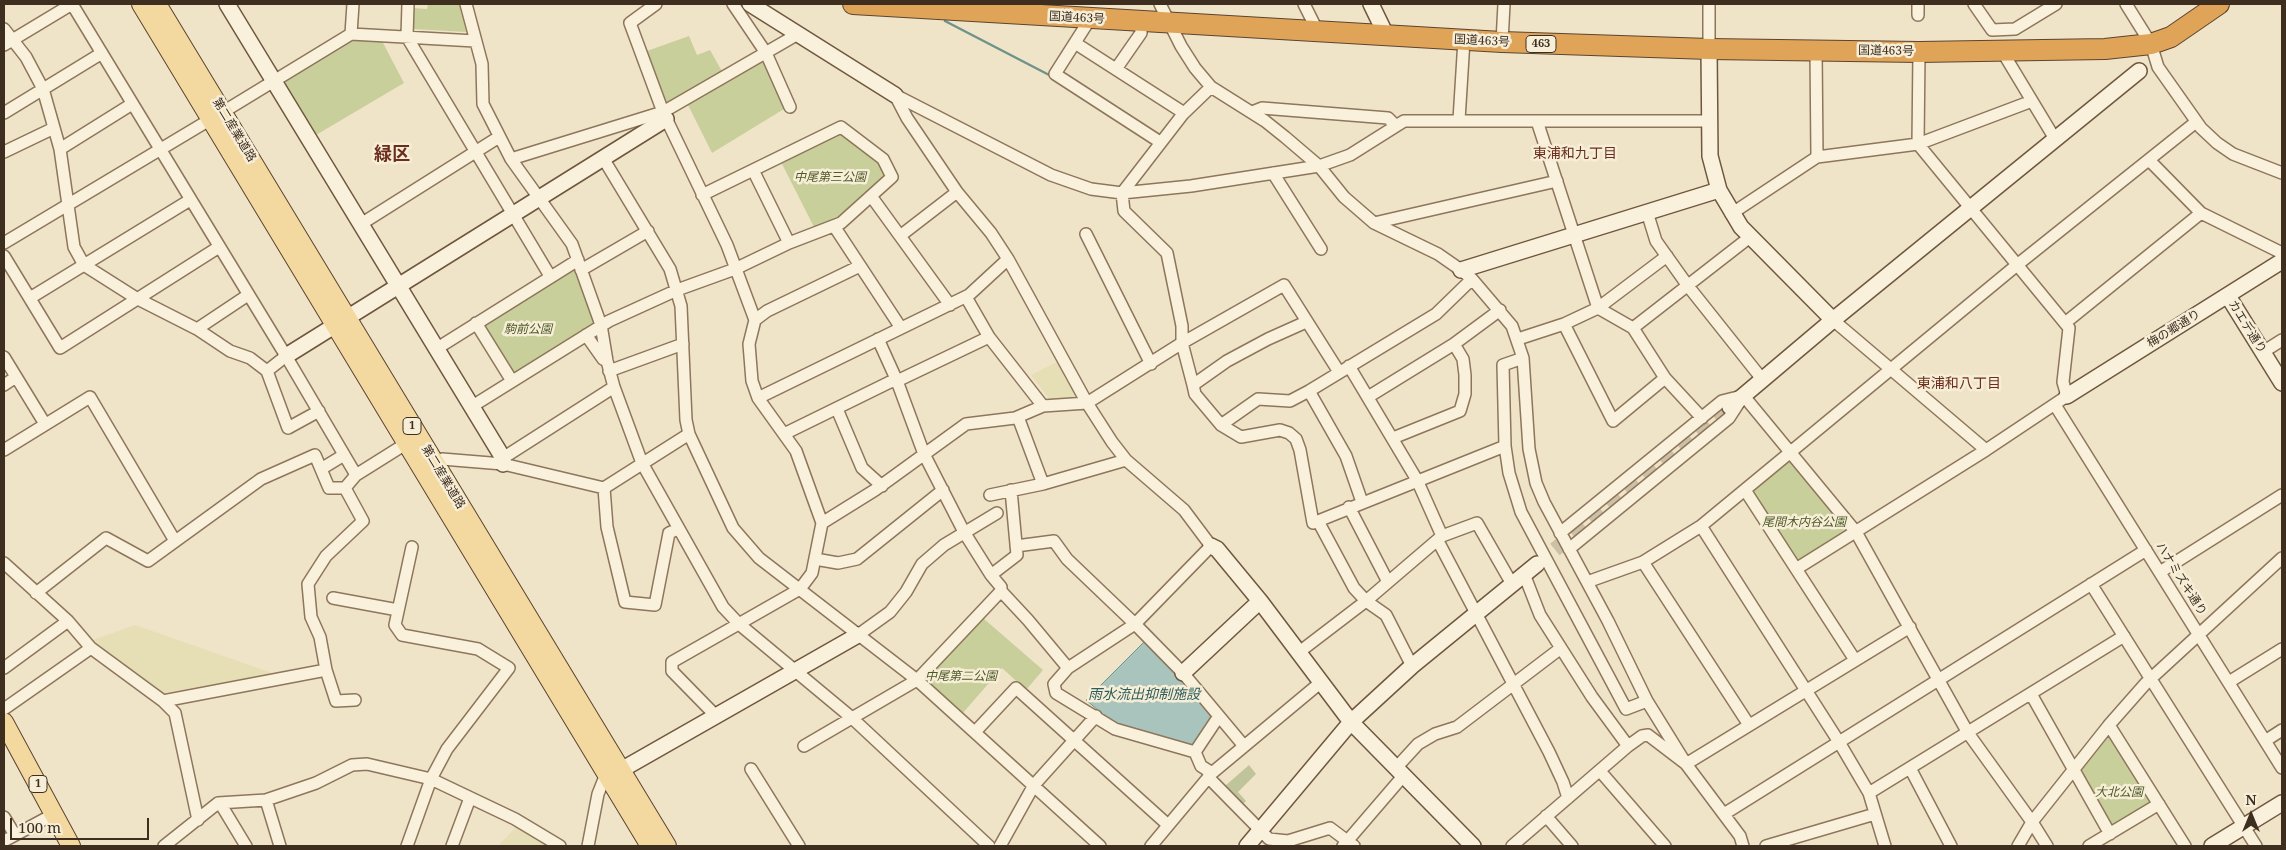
<!DOCTYPE html>
<html>
<head>
<meta charset="utf-8">
<style>
	body { margin:0 }
	#map { position:relative; width:2286px; height:850px; overflow:hidden; background:#f0e4c8; font-family:"Noto Serif",serif }
	canvas { display:block }
	.frame { position:absolute; inset:0; border:5px solid #3d2e20; pointer-events:none }
	.north { position:absolute; left:2226px; top:790px; width:50px; height:50px; -webkit-text-stroke:4px #f7eed8; paint-order:stroke; rotate:0deg; font-size:14px; font-weight:700; line-height:20px; text-align:center; color:#3d2e20 }
	.north::after { content:''; display:block; margin:auto; width:18px; height:22px; background:#3d2e20; clip-path:polygon(50% 0,100% 100%,50% 72%,0 100%) }
	.scale { position:absolute; left:10px; top:818px; width:139px; height:22px; box-sizing:border-box; border:2px solid #3d2e20; border-top:0; padding-left:6px; font-size:15px; line-height:18px; white-space:nowrap; color:#3d2e20; -webkit-text-stroke:4px #f7eed8; paint-order:stroke }
</style>
</head>
<body>
<div id="map">
<canvas width="2286" height="850"></canvas>
<div class="frame"></div>
<div class="north">N</div>
<div class="scale">100 m</div>
</div>
<script>
const context = document.querySelector('canvas').getContext('2d');
context.lineJoin = 'round';
function paint(path, color) {
  context.fillStyle = color;
  context.fill(path, 'evenodd');
}
function toPath(rows) {
  const path = new Path2D();
  for (const r of rows) {
    path.moveTo(r[0], r[1]);
    for (let i = 2; i < r.length; i += 2) path.lineTo(r[i], r[i + 1]);
  }
  return path;
}
function stroke(path, color, width, dash) {
  context.strokeStyle = color;
  context.lineWidth = width;
  context.lineCap = dash ? 'butt' : 'round';
  context.setLineDash(dash || []);
  context.stroke(path);
}
function drawText(font, color, halo, rows, align = 'center') {
  context.font = font + ' "Noto Serif","Noto Sans JP",serif';
  context.lineWidth = 5;
  context.setLineDash([]);
  context.textBaseline = 'middle';
  context.strokeStyle = halo;
  context.fillStyle = color;
  for (const [text, x, y, turn = 0] of rows) {
    context.save();
    context.translate(x, y);
    context.rotate((+turn || 0) * Math.PI / 180);
    context.textAlign = isNaN(turn) ? turn : align;
    if (halo) context.strokeText(text, 0, 0);
    context.fillText(text, 0, 0);
    context.restore();
  }
}
paint(toPath([
	[1057,362,1078,400,1051,401,1031,375],
	[135,625,275,674,158,694,93,640],
	[518,825,550,846,498,846]
]), '#e6deb5');
paint(toPath([
	[428,4,459,4,466,32,412,29,413,8,427,9],
	[689,36,697,55,710,50,723,73,666,104,647,51],
	[353,39,382,41,404,83,316,135,284,82],
	[764,61,784,109,712,153,688,105],
	[840,132,875,158,888,173,888,177,841,215,815,229,781,162],
	[575,265,595,323,515,374,511,374,482,328,483,323],
	[1790,459,1846,527,1846,532,1800,562,1795,562,1751,494,1751,489],
	[983,618,1043,670,1026,690,1002,668,962,714,927,681,927,677],
	[2109,734,2151,799,2149,803,2116,824,2109,825,2079,771,2106,735]
]), '#c9cf9b');
paint(toPath([
	[1249,765,1256,774,1238,792,1246,801,1242,805,1225,786]
]), '#bfc49a');
const water = toPath([
	[1144,642,1180,677,1211,717,1193,747,1117,726,1086,700,1144,642]
]);
paint(water, '#a9c4bc');
stroke(water, '#6f938a', 1);
stroke(toPath([
	[945,21,1053,77]
]), '#6f938a', 2.5);
stroke(toPath([
	[1537,564,1730,407]
]), '#ccc0a6', 15, [15, 8]);
const street = toPath([
	[72,4,286,356,267,371],
	[408,4,407,37,550,276],
	[466,4,482,64,483,104,511,159,572,244,601,325,607,361,614,387,642,463,723,607,739,624,852,718,989,846],
	[656,4,630,23,663,112,727,245,755,320],
	[733,4,766,53,790,107],
	[1160,4,1181,46,1195,68,1211,87,1265,121,1285,137,1319,166,1344,197,1374,223,1438,254,1461,270,1472,279,1512,326,1523,358,1529,449,1536,483,1544,502,1608,621,1647,701,1686,764,1740,836,1743,846],
	[1304,4,1318,32],
	[1709,4,1709,49],
	[1918,4,1918,15],
	[1974,4,1992,30,2015,29,2056,4],
	[2126,4,2151,44,2158,67,2201,128,2217,143,2233,154,2282,173],
	[1090,19,1055,74,1160,142],
	[4,29,26,57,43,89,60,149,74,247,84,265,136,298,197,329,230,351,250,358,267,371,288,428,319,411],
	[351,34,475,41],
	[1502,42,1504,4],
	[1075,43,1184,113],
	[4,45,72,4],
	[1816,50,1817,157],
	[2002,51,2055,139],
	[1116,69,1141,33,1141,21],
	[1211,87,1183,114,1122,193,1124,211,1167,253,1182,326,1182,343,1193,385,1227,361,1268,339,1306,322],
	[895,95,1051,175,1091,189,1122,193,1191,186,1319,166,1350,155,1404,121,1708,121],
	[895,95,907,118,957,192,991,233,1008,259,1087,403,1112,442,1126,460,1184,510,1211,546,1135,624,1067,559,1054,541,1016,546],
	[223,112,351,34,353,4],
	[1252,112,1262,108,1388,118,1396,126],
	[4,113,102,53],
	[1459,120,1464,40],
	[1537,121,1598,308,1633,328,1665,378,1702,418],
	[60,149,132,104],
	[4,152,54,128],
	[603,158,670,269,681,306,686,420,689,434,733,528,759,558,917,680,1100,846],
	[511,159,663,112,798,34],
	[2149,160,2201,213,2282,253],
	[753,170,789,243],
	[1273,173,1321,249],
	[871,196,950,305],
	[1647,212,1656,241,1688,286,1762,379],
	[1731,214,1817,157,1918,144,2032,101],
	[1374,223,1557,181],
	[361,224,499,137],
	[834,226,901,328],
	[1086,234,1151,364],
	[900,236,957,192],
	[4,243,211,119],
	[4,256,60,348,219,247],
	[581,270,648,231],
	[966,297,989,337,1043,406],
	[30,298,190,200],
	[1833,320,1986,450],
	[476,323,512,381],
	[2065,323,2201,213],
	[1564,324,1613,421,1665,378],
	[1633,328,1750,237],
	[197,329,248,295],
	[586,335,603,359,607,361],
	[878,339,897,381,924,454,964,532,991,575],
	[1518,339,1564,324,1598,308,1667,256],
	[436,349,578,260],
	[2263,352,2282,340],
	[4,357,45,424],
	[1523,358,1503,365,1505,446,1509,473,1521,512,1626,709,1647,701],
	[1349,366,1417,480,1442,536],
	[609,371,683,344],
	[4,385,16,377],
	[1193,385,1195,394,1221,425,1241,437,1280,430,1289,433,1296,439,1300,450,1313,523,1505,446],
	[1309,391,1346,456,1362,502],
	[1743,395,1856,532,1968,733,2032,822,2047,846],
	[1368,397,1454,344,1500,310],
	[758,398,969,295,1008,259],
	[2055,405,2282,768],
	[471,407,609,321,677,290,735,269,789,243,841,223,892,177,883,159,841,127,702,195],
	[837,409,862,468,882,486],
	[1018,417,1043,484],
	[1221,425,1258,399,1290,401,1309,391,1436,314,1472,279],
	[784,434,890,382,897,381,989,337],
	[1393,438,1460,411,1465,394,1465,375,1463,359,1454,344],
	[4,450,90,397,175,541],
	[503,458,614,387],
	[433,461,442,459,503,464,604,488,689,434],
	[321,469,344,455],
	[356,475,407,443],
	[604,488,607,527,625,602,655,605,669,533,678,529],
	[1745,490,1855,660],
	[990,495,1043,484,1126,460],
	[1349,507,1388,582],
	[1318,521,1354,588,1366,601,1386,615,1412,666],
	[822,523,796,451,758,398,752,381,749,344,755,320,767,311,860,266],
	[1701,526,1839,742,1869,793,1885,846],
	[1560,533,1722,401,1742,396],
	[1438,541,1549,752,1563,782,1568,798],
	[1569,549,1729,418,1740,401],
	[815,559,838,563,857,559,943,490],
	[1643,562,1749,725],
	[4,563,68,621,91,648],
	[1796,569,1986,450,2067,396,2063,382,2069,328,1918,144,1919,52],
	[2160,572,2282,495],
	[1524,574,1540,615,1592,697,1628,746],
	[1587,582,1643,562,1701,526,2017,265,2196,122],
	[2091,584,2256,846],
	[1001,591,1028,620,1068,668],
	[36,593,106,538,148,561,261,479,315,455,329,488,345,488],
	[333,598,398,610],
	[858,635,890,612,906,592,922,564,944,545,997,513],
	[1298,653,1366,601,1442,536,1477,523,1512,584],
	[4,668,68,621],
	[326,670,336,701,355,700],
	[2229,682,2282,649],
	[2031,694,2110,834],
	[163,701,175,713,198,820],
	[4,709,91,648,163,701,326,670,320,637,311,617,308,584,326,556,363,521,345,488,356,475,286,356],
	[716,716,672,671,672,662,800,589,812,573,822,523,875,490,966,424,1015,418,1043,406,1087,403,1182,343,1284,285,1339,372],
	[2109,725,2185,846],
	[975,732,1016,688,1168,825],
	[2265,741,2282,730],
	[804,746,917,680,1001,591,1001,587,991,575,1017,555,1011,490],
	[1195,752,1115,729,1056,693,1054,684,1068,668,1135,624,1183,673,1244,746],
	[1396,768,1418,744,1435,734,1457,727,1561,648],
	[1910,768,1951,846],
	[751,769,799,846],
	[1600,771,1665,846],
	[1212,773,1201,766,1195,752,1219,716],
	[1208,777,1269,839,1288,841,1330,828,1354,846],
	[1869,793,2124,636],
	[266,800,280,846],
	[220,803,246,846],
	[1724,814,2146,550],
	[1546,816,1572,846],
	[4,817,15,835],
	[4,841,54,814],
	[164,846,218,803,266,800,316,783,352,765,367,764,431,779,515,819,560,846],
	[407,846,431,779,447,749,509,668,478,649,402,635,395,625,412,547],
	[452,846,470,798],
	[588,846,598,794,606,774],
	[1000,846,1034,785,1096,716],
	[1151,846,1212,773,1320,683],
	[1343,846,1404,775],
	[1512,846,1628,746,1642,736,1648,735,1686,764,1910,627],
	[1766,846,1875,814],
	[2018,846,2032,822,2109,725,2146,683,2282,558],
	[2089,846,2159,804]
]);
const secondary = toPath([
	[227,4,503,458,503,464],
	[750,4,895,95],
	[1371,4,1386,35],
	[1709,49,1710,156,1719,190,1741,227,1833,320],
	[1461,270,1719,190],
	[2228,296,2282,383],
	[286,356,666,119],
	[2067,396,2282,261],
	[1730,407,1833,320,2139,71],
	[1211,546,1217,549,1260,601,1351,722,1473,846],
	[1183,673,1260,601],
	[621,770,858,635],
	[1247,846,1351,722,1412,666,1537,564],
	[2212,846,2282,803]
]);
const primary = toPath([
	[141,4,650,846],
	[157,4,667,846],
	[4,722,71,846]
]);
const highway = toPath([
	[853,4,1502,42,1709,49,1919,52,2105,49,2151,44,2171,37,2219,4]
]);
stroke(street, '#8d765c', 14);
stroke(secondary, '#6f573f', 18);
stroke(primary, '#5b4430', 20);
stroke(highway, '#5b4430', 22);
stroke(street, '#faf1dc', 11);
stroke(secondary, '#faf1dc', 15);
stroke(primary, '#f3d9a0', 18);
stroke(highway, '#e0a458', 20);
for (const [x, y, w] of [
	[1541,44,30],
	[412,426,18],
	[38,784,18]
]) {
  const box = new Path2D();
  box.roundRect(x - w / 2, y - 8.5, w, 17, 4);
  context.fillStyle = '#f7eed8';
  context.fill(box);
  stroke(box, '#3d2e20', 1);
}
drawText('bold 11px', '#3d2e20', null, [
	["463",1541,44],
	["1",412,426],
	["1",38,784]
]);
drawText('12px', '#3d2e20', '#f7eed8', [
	["国道463号",1077,18,3],
	["国道463号",1482,41,3],
	["国道463号",1886,51,1],
	["第二産業道路",234,130,59],
	["カエデ通り",2247,327,58],
	["梅の郷通り",2174,329,-32],
	["第二産業道路",443,477,59],
	["ハナミズキ通り",2181,579,58]
]);
drawText('italic 12px', '#4d5a26', '#f7eed8', [
	["中尾第三公園",830,178],
	["駒前公園",528,330],
	["尾間木内谷公園",1804,523],
	["中尾第二公園",961,677],
	["大北公園",2119,793]
]);
drawText('14px', '#6b2e1e', '#f7eed8', [
	["東浦和九丁目",1575,154],
	["東浦和八丁目",1959,384]
]);
drawText('italic 14px', '#2f5d5a', '#f7eed8', [
	["雨水流出抑制施設",1144,695]
]);
drawText('bold 18px', '#6b2e1e', '#f7eed8', [
	["緑区",392,155]
]);
</script>
</body>
</html>
